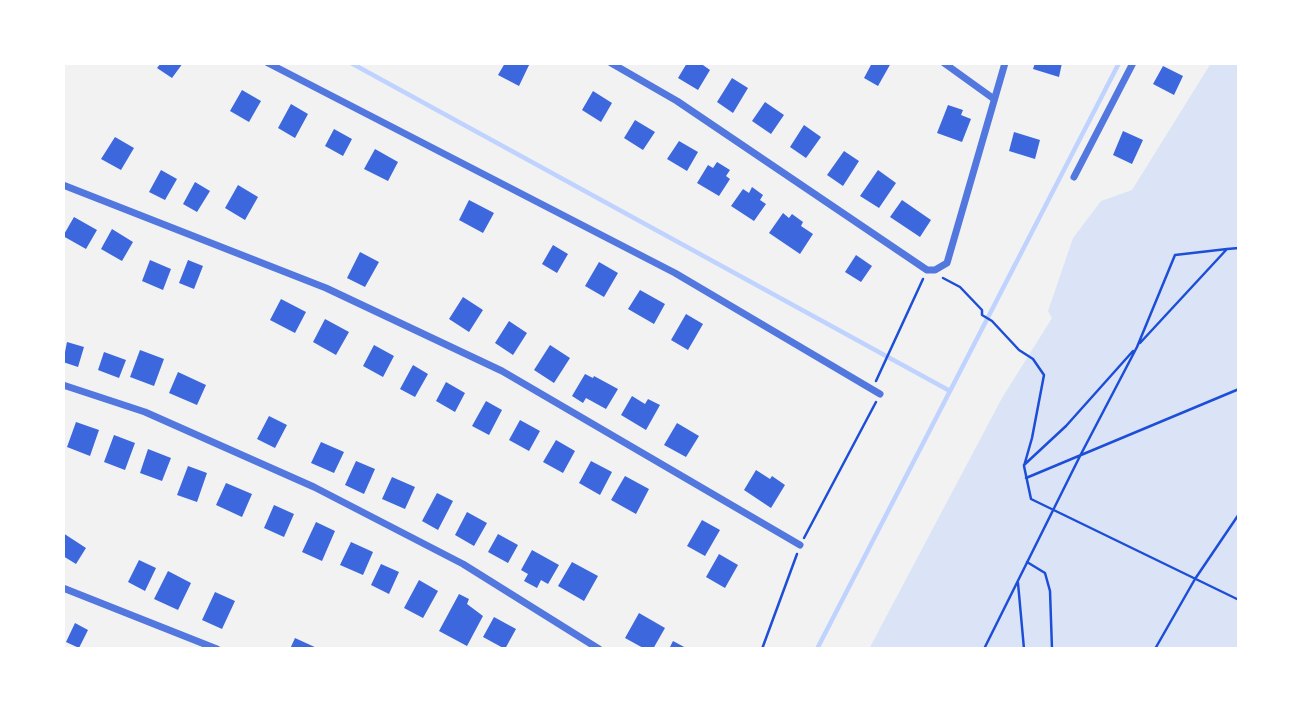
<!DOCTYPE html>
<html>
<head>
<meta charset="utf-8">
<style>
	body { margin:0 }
	#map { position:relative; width:1302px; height:712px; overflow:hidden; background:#f2f2f2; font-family:Manrope,sans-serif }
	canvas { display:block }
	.frame { position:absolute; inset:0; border:65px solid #fff; pointer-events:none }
</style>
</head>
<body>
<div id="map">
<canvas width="1302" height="712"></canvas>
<div class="frame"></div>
</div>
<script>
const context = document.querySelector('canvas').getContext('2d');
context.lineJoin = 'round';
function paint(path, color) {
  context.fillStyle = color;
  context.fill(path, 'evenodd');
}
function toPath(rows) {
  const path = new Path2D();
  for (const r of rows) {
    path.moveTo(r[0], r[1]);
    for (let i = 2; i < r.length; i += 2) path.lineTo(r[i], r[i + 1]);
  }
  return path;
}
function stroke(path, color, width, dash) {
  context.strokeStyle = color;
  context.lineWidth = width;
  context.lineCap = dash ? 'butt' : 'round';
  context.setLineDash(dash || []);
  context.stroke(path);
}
paint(toPath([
	[1211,63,1239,63,1239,649,869,649,1002,398,1052,318,1048,311,1073,238,1101,201,1132,190]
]), '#dbe4f7');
stroke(toPath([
	[351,63,950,391,817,649],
	[950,391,1119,63]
]), '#bfd3fe', 4.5);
paint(toPath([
	[161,63,183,63,172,78,157,68],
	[505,63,530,63,519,86,498,75],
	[687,63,700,63,710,70,698,90,678,78],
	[872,63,891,63,878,86,864,78],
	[1035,63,1062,63,1059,77,1033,69],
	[1163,66,1183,76,1174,95,1153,84],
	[732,78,748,88,733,113,717,102],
	[242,90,261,101,249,122,230,111],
	[593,91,612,103,601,122,582,110],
	[765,102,784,115,771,134,752,121],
	[291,104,308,114,295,138,278,128],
	[948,105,963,110,961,115,971,119,962,142,937,133],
	[635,120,655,132,643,150,624,138],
	[804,125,821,137,806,158,790,147],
	[334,129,352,139,343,156,325,146],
	[1123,131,1143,140,1132,164,1113,155],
	[1014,132,1040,140,1035,159,1009,151],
	[115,137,134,148,121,170,101,159],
	[679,141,698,152,687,171,667,159],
	[375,149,398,162,388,181,364,169],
	[844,151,859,161,843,186,827,175],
	[717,162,730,170,726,176,730,179,719,196,697,183,708,165,713,168],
	[161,170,177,179,165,200,149,192],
	[878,170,896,183,879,208,860,196],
	[195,182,210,191,197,212,183,204],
	[238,185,258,197,245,220,225,208],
	[752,187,763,195,760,200,766,204,754,221,731,206,743,189,749,193],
	[469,200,494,213,483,233,459,220],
	[902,200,931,220,920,237,890,217],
	[783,213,789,218,792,214,803,222,801,226,813,234,800,254,769,233],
	[74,217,97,230,86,249,63,236],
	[112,229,133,242,122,261,101,249],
	[553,245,568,254,557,273,542,264],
	[360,252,379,262,365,287,347,278],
	[856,255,872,266,861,282,845,272],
	[150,260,171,269,163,290,142,281],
	[188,260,203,266,194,289,179,283],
	[599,262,618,273,604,297,585,286],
	[640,290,665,304,654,324,628,309],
	[463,297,483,310,469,332,449,319],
	[281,299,306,312,295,333,270,320],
	[686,314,703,324,688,350,671,340],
	[325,319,349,332,336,355,313,342],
	[509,321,527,333,513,355,495,343],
	[67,342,84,347,78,367,63,362],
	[374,345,394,356,383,377,363,366],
	[550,345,570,358,554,383,534,370],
	[140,350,164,359,154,386,130,377],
	[104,352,126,360,119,378,98,370],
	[413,365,428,374,415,397,400,389],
	[178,372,206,385,197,405,169,393],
	[585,374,593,378,594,376,618,389,606,409,586,398,583,403,572,396],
	[446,382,465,393,455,412,436,401],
	[632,396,645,404,648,399,660,405,646,430,621,415],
	[486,401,502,410,489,435,472,426],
	[269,416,287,425,275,448,257,439],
	[520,420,540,431,529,451,509,440],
	[76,422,99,430,90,456,67,447],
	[677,423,699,436,686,457,664,445],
	[114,435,135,443,125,470,104,462],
	[556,440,575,451,563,473,543,462],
	[321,442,344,452,334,473,311,463],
	[148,449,171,458,162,481,140,473],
	[356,461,375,469,364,494,345,485],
	[591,461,612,472,600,495,579,483],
	[188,466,207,473,197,502,177,495],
	[756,470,770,479,772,476,785,485,771,508,744,490],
	[625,476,649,489,636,514,611,500],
	[392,477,415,487,405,509,382,499],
	[226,483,252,494,242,517,216,505],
	[437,493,453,501,438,530,422,521],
	[274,505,294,514,284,537,264,528],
	[467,512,487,523,474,546,455,535],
	[702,520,720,530,705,556,687,546],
	[316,522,335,531,322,561,302,552],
	[63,533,86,548,76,564,63,556],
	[498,534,518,545,508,563,488,552],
	[351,542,373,552,363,575,340,565],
	[532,550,559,565,548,584,541,580,537,588,524,581,528,574,521,570],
	[719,554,738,565,725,588,706,577],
	[139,560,156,568,145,591,128,582],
	[572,562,598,576,584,601,558,586],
	[381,564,399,572,389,594,371,585],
	[168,571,191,583,178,610,154,599],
	[419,580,438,591,423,618,404,608],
	[215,592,235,601,222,629,202,620],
	[459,594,469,599,467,604,483,616,467,646,439,631],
	[639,613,665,628,653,649,645,649,625,638],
	[494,617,516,629,505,649,483,637],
	[75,623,88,630,79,648,66,642],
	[295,638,319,649,290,649],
	[673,641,688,649,669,649]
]), '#3d67dc');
stroke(toPath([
	[943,278,960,287,982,310,982,315,992,321,1019,350,1033,359,1044,375,1032,438,1024,466,1031,499,1239,600],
	[1140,343,1227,249,1239,248],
	[876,381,923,279],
	[1024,465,1066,426,1133,351],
	[1026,478,1239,389],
	[804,538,876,402],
	[1027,562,1045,573,1050,591,1052,649],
	[1018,583,1024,649],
	[762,649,797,554],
	[984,649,1080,456,1137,347,1175,255,1227,249],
	[1155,649,1195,579,1239,514]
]), '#1d4ed8', 2.5);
stroke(toPath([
	[268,63,675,273,880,394],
	[611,63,677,101,927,270,935,270,947,263,1005,63],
	[944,63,994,99],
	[1074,177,1133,63],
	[63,185,326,288,502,371,800,545],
	[63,385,145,412,314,487,463,564,599,649],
	[63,588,217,649]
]), '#5277de', 7);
</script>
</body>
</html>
